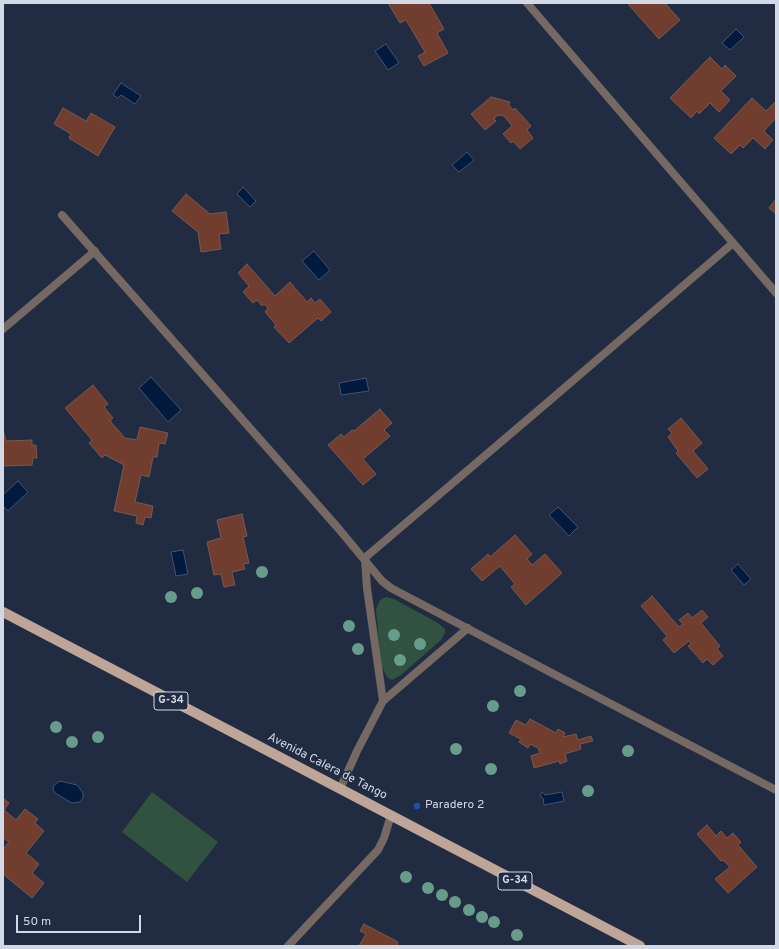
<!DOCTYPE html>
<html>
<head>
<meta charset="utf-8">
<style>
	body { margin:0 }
	#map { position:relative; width:779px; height:949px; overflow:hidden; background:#212c42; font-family:Overpass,sans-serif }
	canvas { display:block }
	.frame { position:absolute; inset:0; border:4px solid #d1d9e7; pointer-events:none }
	.scale { position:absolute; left:16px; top:915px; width:125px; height:18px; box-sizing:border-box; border:2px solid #d1d9e7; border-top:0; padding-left:5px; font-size:12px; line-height:14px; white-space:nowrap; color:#d1d9e7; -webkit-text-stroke:3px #212c42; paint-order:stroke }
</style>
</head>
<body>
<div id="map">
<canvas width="779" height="949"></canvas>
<div class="frame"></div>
<div class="scale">50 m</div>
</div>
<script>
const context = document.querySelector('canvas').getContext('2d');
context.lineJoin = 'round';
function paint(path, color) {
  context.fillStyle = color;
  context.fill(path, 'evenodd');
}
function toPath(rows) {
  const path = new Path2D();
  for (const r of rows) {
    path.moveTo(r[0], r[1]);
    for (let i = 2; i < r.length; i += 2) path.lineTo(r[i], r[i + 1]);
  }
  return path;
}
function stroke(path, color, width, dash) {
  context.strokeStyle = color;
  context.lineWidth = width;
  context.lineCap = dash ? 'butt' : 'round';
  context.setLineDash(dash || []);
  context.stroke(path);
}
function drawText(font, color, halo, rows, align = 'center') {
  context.font = font + ' Overpass,sans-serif';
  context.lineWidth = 3;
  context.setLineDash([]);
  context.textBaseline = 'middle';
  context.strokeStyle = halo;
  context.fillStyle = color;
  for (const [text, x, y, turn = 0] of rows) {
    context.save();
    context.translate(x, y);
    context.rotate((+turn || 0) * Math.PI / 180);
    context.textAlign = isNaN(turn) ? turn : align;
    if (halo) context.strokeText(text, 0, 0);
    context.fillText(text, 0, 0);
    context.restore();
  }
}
paint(toPath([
	[386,597,394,599,438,623,445,629,445,633,441,640,401,675,392,680,387,677,381,664,376,609,380,600],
	[152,792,218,842,187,882,122,832]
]), '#315240');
const water = toPath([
	[736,29,744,37,730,50,722,43,736,29],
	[386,44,399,63,388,70,375,51,386,44],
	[121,83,141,96,135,104,121,95,118,98,113,95,121,83],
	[467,152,474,160,459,172,452,165,467,152],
	[243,187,256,201,250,207,237,194,243,187],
	[314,251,330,270,319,280,302,261,314,251],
	[151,377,181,410,168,422,139,388,151,377],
	[366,378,369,391,341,395,339,383,366,378],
	[18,481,28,492,8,511,3,506,3,495,18,481],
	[558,507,578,527,569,536,549,515,558,507],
	[183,550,188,574,176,576,171,552,183,550],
	[738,564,751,579,744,585,731,570,738,564],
	[60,781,77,785,83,793,83,798,80,802,72,803,55,793,53,790,54,785,60,781],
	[542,792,545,795,562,792,564,801,544,805,543,798,540,796,542,792]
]);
paint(water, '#031a3f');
stroke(water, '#415371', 1);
const building = toPath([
	[388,3,429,3,444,29,437,33,448,53,424,66,418,56,425,52,406,20,400,23,388,3],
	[627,3,665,3,680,20,659,39,627,3],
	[710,57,722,69,725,65,736,76,721,91,730,100,719,112,710,103,699,114,697,111,691,118,670,98,710,57],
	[491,97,510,102,509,105,513,110,515,108,531,126,527,130,533,138,520,149,513,141,511,143,503,134,512,126,504,116,498,115,494,119,496,121,485,130,471,114,491,97],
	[752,98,766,111,776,101,776,118,764,131,773,140,765,149,753,138,743,148,740,145,731,154,714,138,752,98],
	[63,108,86,121,91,113,115,127,98,156,69,138,71,134,54,124,63,108],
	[186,194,210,214,226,212,229,233,219,234,221,249,201,252,198,232,172,211,186,194],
	[776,199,776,214,769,208,776,199],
	[247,264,275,296,290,282,307,302,311,298,315,303,320,299,331,312,321,321,318,318,289,343,274,327,276,325,265,312,268,308,264,304,262,306,257,300,253,303,243,292,249,286,238,273,247,264],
	[93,385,108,404,104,407,113,418,110,421,125,438,137,440,140,427,168,433,165,444,159,443,157,457,153,457,149,477,141,475,135,502,153,506,151,518,145,517,143,525,136,523,137,516,114,511,124,465,105,455,102,458,89,443,92,440,65,408,93,385],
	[380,409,392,423,384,430,390,436,363,459,376,474,363,485,328,445,341,434,344,437,352,430,354,431,380,409],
	[681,418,702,443,693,451,708,469,697,478,676,453,678,451,668,437,672,433,668,429,681,418],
	[3,433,4,433,6,441,32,440,32,445,36,445,37,458,33,458,32,465,3,466,3,433],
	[242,514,247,536,243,537,249,563,243,564,245,569,232,572,235,585,224,587,221,574,214,575,207,542,221,538,217,520,242,514],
	[515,535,532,554,527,559,532,565,545,554,562,573,526,605,511,587,515,584,500,566,482,581,471,569,488,554,490,557,515,535],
	[652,596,679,627,683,624,679,620,688,613,692,618,702,610,708,617,701,623,720,646,717,649,723,656,713,665,707,659,703,663,688,646,691,643,689,641,674,653,663,640,667,636,641,606,652,596],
	[530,719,556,733,558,729,565,733,563,737,576,734,578,740,591,736,593,741,580,744,581,749,565,754,567,761,560,764,559,761,534,768,531,756,540,753,538,748,530,744,528,748,519,742,521,739,509,733,516,720,526,725,530,719],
	[3,798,9,803,4,810,16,820,25,809,38,819,35,823,44,831,26,853,39,864,32,873,44,883,32,898,3,874,3,849,9,842,3,838,3,798],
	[707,825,716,836,721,831,727,838,733,833,741,842,738,845,757,867,728,893,715,879,730,867,723,860,721,861,697,834,707,825],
	[364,924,398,942,397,946,359,946,366,934,360,931,364,924]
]);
paint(building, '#713d2f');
stroke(building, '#775951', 1);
stroke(toPath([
	[527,3,776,293],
	[62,215,338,528,382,581,391,588,548,671,776,790],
	[3,329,95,251],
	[383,701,367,588,365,560,367,556,548,402,733,243],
	[340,789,357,751,383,701,468,628],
	[288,946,378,850,384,838,391,815]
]), '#766863', 8);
stroke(toPath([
	[3,612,640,946]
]), '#bfa498', 10);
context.fillStyle = '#679c8c';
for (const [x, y] of [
	[262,572],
	[197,593],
	[171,597],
	[349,626],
	[394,635],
	[420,644],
	[358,649],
	[400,660],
	[520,691],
	[493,706],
	[56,727],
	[98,737],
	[72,742],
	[456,749],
	[628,751],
	[491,769],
	[588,791],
	[406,877],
	[428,888],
	[442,895],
	[455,902],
	[469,910],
	[482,917],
	[494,922],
	[517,935]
]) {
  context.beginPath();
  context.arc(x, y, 6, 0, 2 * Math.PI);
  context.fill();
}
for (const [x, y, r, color] of [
	[417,806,4,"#1a4fb4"]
]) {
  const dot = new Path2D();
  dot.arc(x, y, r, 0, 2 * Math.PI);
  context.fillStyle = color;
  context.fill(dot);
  stroke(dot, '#212c42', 1.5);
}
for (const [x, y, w] of [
	[171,701,34],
	[515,881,34]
]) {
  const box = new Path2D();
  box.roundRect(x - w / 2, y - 9, w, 18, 3);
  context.fillStyle = '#212c42';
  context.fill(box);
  stroke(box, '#d1d9e7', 1);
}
drawText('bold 11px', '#d1d9e7', null, [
	["G-34",171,701],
	["G-34",515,881]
]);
drawText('12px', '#d1d9e7', '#212c42', [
	["Avenida Calera de Tango",327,767,27]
]);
drawText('12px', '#d1d9e7', '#212c42', [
	["Paradero 2",425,806]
], 'left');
</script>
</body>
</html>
